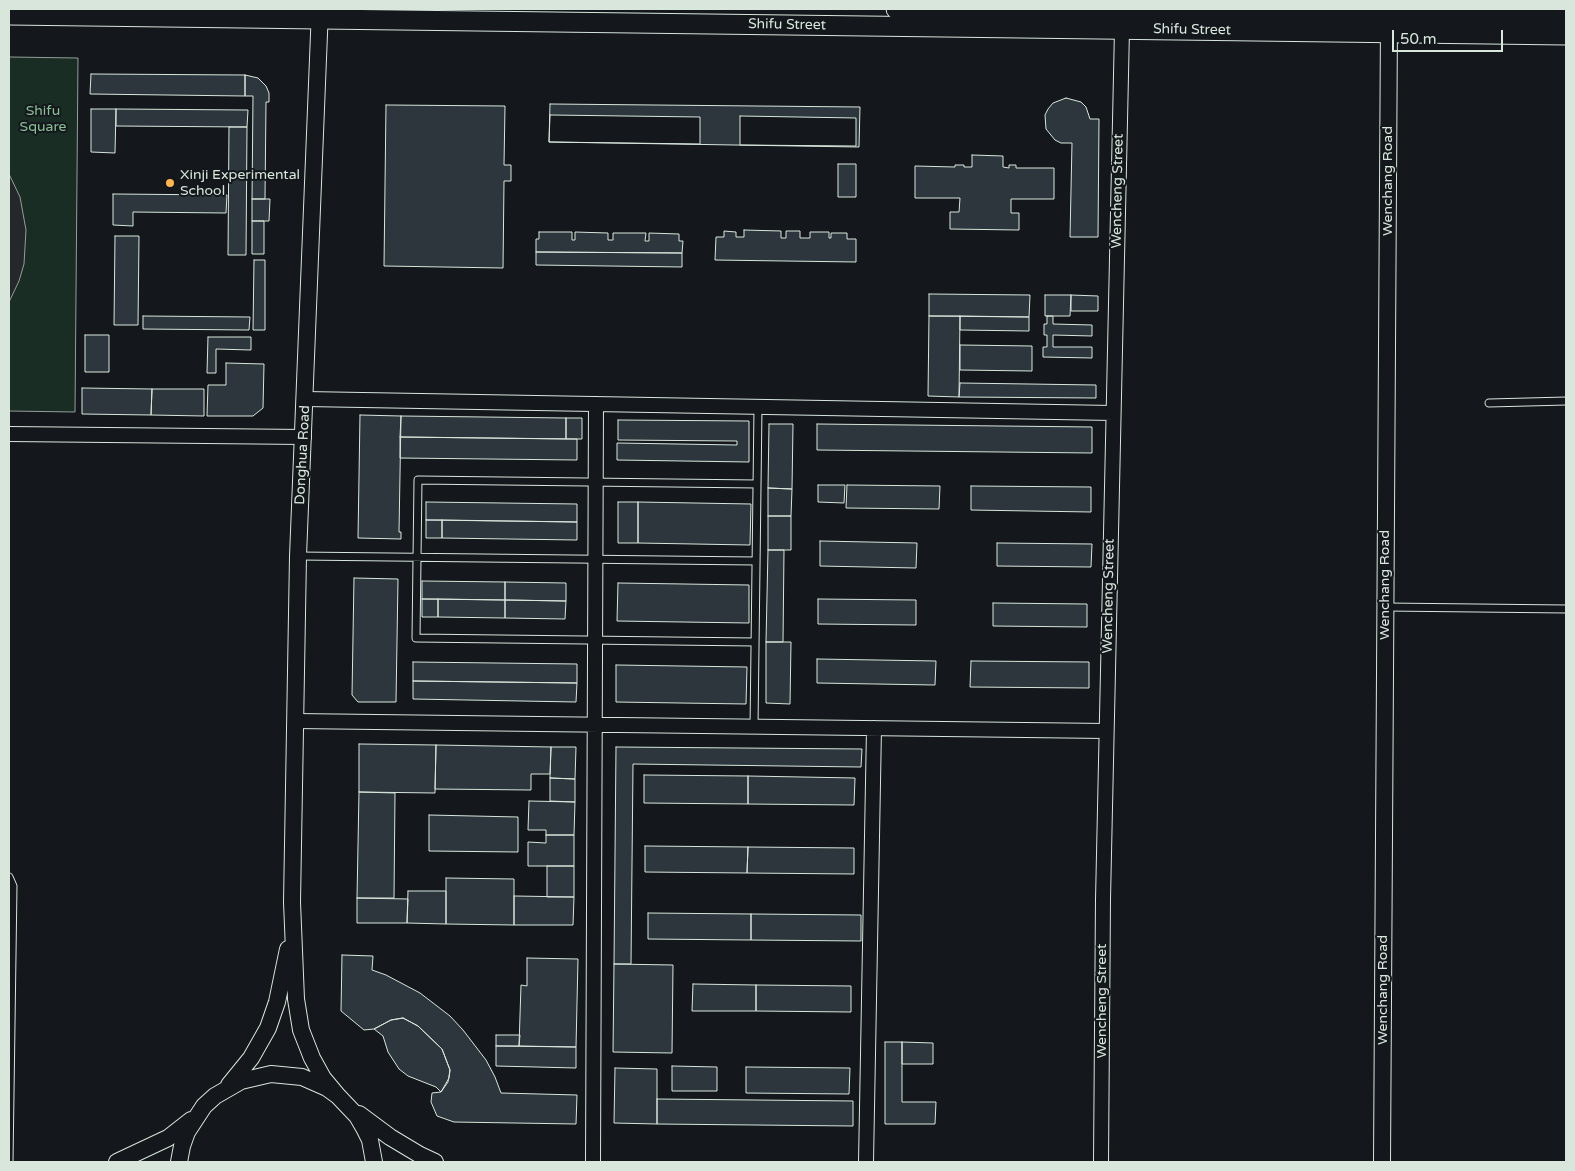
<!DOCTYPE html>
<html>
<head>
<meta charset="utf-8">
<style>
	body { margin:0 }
	#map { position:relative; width:1575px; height:1171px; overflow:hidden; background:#14181c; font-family:"Varela Round",sans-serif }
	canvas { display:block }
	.frame { position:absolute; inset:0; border:10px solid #d8e6dc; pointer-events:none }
	.scale { position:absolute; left:1392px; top:30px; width:111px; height:22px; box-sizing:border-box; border:2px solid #d8e6dc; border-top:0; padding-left:6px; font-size:15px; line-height:18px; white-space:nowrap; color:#d8e6dc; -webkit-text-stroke:4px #14181c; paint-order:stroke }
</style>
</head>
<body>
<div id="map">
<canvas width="1575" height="1171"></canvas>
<div class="frame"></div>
<div class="scale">50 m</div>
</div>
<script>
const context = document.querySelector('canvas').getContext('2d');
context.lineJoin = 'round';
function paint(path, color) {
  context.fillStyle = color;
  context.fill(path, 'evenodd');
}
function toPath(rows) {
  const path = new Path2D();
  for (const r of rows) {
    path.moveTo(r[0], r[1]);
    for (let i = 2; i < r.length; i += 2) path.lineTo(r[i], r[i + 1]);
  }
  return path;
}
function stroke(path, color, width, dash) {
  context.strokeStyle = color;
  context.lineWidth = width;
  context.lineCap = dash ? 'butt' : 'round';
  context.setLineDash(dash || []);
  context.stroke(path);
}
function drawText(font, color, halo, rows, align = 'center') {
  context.font = font + ' "Varela Round",sans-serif';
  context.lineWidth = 4;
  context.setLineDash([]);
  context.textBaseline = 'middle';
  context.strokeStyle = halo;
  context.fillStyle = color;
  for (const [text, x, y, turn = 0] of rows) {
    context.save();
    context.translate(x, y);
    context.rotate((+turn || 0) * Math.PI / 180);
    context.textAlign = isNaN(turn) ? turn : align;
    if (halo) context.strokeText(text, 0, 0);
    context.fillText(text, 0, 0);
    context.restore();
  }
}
const green = toPath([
	[9,57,78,58,75,412,9,411,9,57]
]);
paint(green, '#1a2d24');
stroke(green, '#939e99', 1);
const parking = toPath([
	[9,174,20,197,26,230,24,264,19,281,9,302,9,174]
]);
paint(parking, '#24282b');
stroke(parking, '#939e99', 1);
const building = toPath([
	[91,74,245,75,245,96,90,94,91,74],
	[245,75,258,78,266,86,269,93,269,102,266,102,265,199,252,199,253,96,245,96,245,75],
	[1066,98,1081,102,1086,107,1090,119,1099,119,1098,237,1070,237,1072,143,1061,143,1055,140,1046,129,1045,115,1048,109,1053,103,1066,98],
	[550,104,860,107,859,147,549,142,550,104],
	[386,105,505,106,504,165,511,165,511,181,504,181,503,268,384,266,386,105],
	[91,109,116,109,115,153,91,152,91,109],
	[116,109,248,110,247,127,116,126,116,109],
	[550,115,700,117,700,144,549,142,550,115],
	[740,116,856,118,856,146,740,145,740,116],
	[229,127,247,127,246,255,228,255,229,127],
	[972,155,1003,156,1003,167,1009,168,1009,165,1016,165,1016,168,1054,168,1054,199,1011,199,1011,213,1019,213,1019,230,950,229,950,212,959,212,960,198,915,198,915,166,955,167,955,165,964,165,964,167,972,167,972,155],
	[838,164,856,164,856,197,838,197,838,164],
	[113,194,227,195,226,213,133,212,133,226,113,225,113,194],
	[252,199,270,199,269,221,252,221,252,199],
	[252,221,264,221,264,254,252,254,252,221],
	[744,230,781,231,781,238,786,238,786,231,800,231,800,238,810,238,810,232,829,232,829,238,831,238,831,233,847,233,847,239,856,239,856,262,715,260,716,237,724,237,724,231,736,232,736,237,744,237,744,230],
	[539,232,572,232,572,240,575,240,575,232,608,233,608,240,613,240,613,233,646,233,645,241,649,241,649,233,679,234,679,241,683,241,682,253,536,252,536,239,539,239,539,232],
	[115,236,139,236,138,325,114,325,115,236],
	[536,252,682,253,682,267,536,265,536,252],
	[254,260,265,260,265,330,253,330,254,260],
	[929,294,1030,295,1029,317,929,316,929,294],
	[1045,295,1071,295,1070,316,1045,316,1045,295],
	[1071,295,1098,296,1098,311,1071,311,1071,295],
	[143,316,250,317,249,330,143,329,143,316],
	[929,316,960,316,959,397,928,396,929,316],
	[960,316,1029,317,1029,331,960,330,960,316],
	[1047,316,1053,316,1053,324,1092,325,1092,336,1053,335,1053,347,1092,347,1092,358,1043,357,1043,347,1047,347,1047,335,1044,335,1044,324,1047,324,1047,316],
	[85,335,109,335,109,372,85,372,85,335],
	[208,337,251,337,251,350,216,349,216,373,207,373,208,337],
	[960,345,1032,346,1032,371,960,370,960,345],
	[226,363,264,364,263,408,253,416,207,416,208,385,226,385,226,363],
	[960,383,1096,385,1096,398,959,397,960,383],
	[82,388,152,389,151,415,82,414,82,388],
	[152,389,204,389,204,416,151,415,152,389],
	[360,415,401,416,399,532,401,532,401,539,358,538,360,415],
	[401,416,566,418,566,439,400,437,401,416],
	[566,418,582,418,582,439,566,439,566,418],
	[618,420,749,421,749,462,617,460,617,443,737,445,737,441,618,440,618,420],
	[769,424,793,424,792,489,768,488,769,424],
	[817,424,1092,427,1092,453,817,450,817,424],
	[400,437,577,439,577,460,400,458,400,437],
	[818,485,845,485,844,503,818,502,818,485],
	[847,485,940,486,939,509,846,508,847,485],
	[971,486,1091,487,1091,512,971,510,971,486],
	[768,488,792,489,791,516,768,516,768,488],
	[426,502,577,504,577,522,426,520,426,502],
	[618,502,638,502,638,543,618,543,618,502],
	[638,502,751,504,750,545,638,543,638,502],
	[768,516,791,516,791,550,768,550,768,516],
	[426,520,442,520,442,538,426,538,426,520],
	[442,520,577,522,577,540,442,538,442,520],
	[820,541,917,543,916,568,820,566,820,541],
	[997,543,1092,544,1091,567,997,566,997,543],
	[768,550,784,550,783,642,766,642,768,550],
	[354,578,398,579,396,702,358,702,352,695,354,578],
	[422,581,505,582,505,600,422,599,422,581],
	[505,582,566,583,566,601,505,600,505,582],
	[618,583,749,585,749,623,617,621,618,583],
	[422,599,438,599,438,617,422,617,422,599],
	[438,599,505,600,505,618,438,617,438,599],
	[818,599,916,600,916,625,818,624,818,599],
	[505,600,566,601,565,619,505,618,505,600],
	[993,603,1087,604,1087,627,993,626,993,603],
	[766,642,791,642,790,704,766,703,766,642],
	[817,659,936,661,935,685,817,683,817,659],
	[971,661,1089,662,1089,688,970,687,971,661],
	[413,662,577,664,577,683,413,681,413,662],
	[616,665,747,667,746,704,616,702,616,665],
	[413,681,577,683,576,702,413,699,413,681],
	[359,744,436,745,435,793,359,792,359,744],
	[436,745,551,747,550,774,531,774,531,790,435,789,436,745],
	[551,747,576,747,575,779,550,778,551,747],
	[616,747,862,749,861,767,633,764,631,964,614,964,616,747],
	[644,775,748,776,748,804,644,803,644,775],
	[748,776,855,778,854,805,748,804,748,776],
	[550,778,575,779,575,802,550,801,550,778],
	[359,792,395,793,394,898,357,898,359,792],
	[529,801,575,802,574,835,546,835,546,830,528,830,529,801],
	[429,815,518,817,518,852,429,851,429,815],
	[546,835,574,835,574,866,528,866,528,842,546,843,546,835],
	[645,846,748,847,747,873,645,872,645,846],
	[748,847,854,848,854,874,747,873,748,847],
	[547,866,574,866,574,897,547,897,547,866],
	[446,878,514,879,514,925,446,924,446,878],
	[408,891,446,891,446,924,407,923,408,891],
	[514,896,574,897,573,925,514,925,514,896],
	[357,898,408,899,407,923,357,923,357,898],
	[648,913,751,914,751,940,648,939,648,913],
	[751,914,861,915,861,941,751,940,751,914],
	[342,955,373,956,372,970,386,975,420,993,450,1016,463,1030,486,1060,495,1077,501,1093,577,1095,576,1124,454,1122,437,1116,431,1102,432,1093,441,1092,449,1078,450,1070,442,1049,418,1026,403,1018,391,1020,374,1029,364,1030,341,1011,342,955],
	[527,958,578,959,576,1047,519,1046,521,985,527,986,527,958],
	[614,964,673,965,672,1053,613,1052,614,964],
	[693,984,756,985,756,1011,692,1011,693,984],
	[756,985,851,986,851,1012,756,1011,756,985],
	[403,1018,418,1026,442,1049,450,1070,448,1082,441,1092,436,1087,408,1076,399,1069,388,1052,383,1036,374,1029,391,1020,403,1018],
	[496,1035,520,1035,519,1046,496,1046,496,1035],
	[885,1042,902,1042,902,1102,936,1102,935,1124,885,1124,885,1042],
	[902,1042,933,1043,933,1064,902,1064,902,1042],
	[496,1046,576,1047,576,1068,496,1066,496,1046],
	[672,1066,717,1067,717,1091,672,1091,672,1066],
	[746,1067,850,1068,849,1094,746,1093,746,1067],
	[615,1068,657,1069,657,1124,614,1123,615,1068],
	[657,1099,853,1101,853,1126,657,1124,657,1099]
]);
paint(building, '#2c363c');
stroke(building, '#d8e6dc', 1);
const service = toPath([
	[1489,403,1566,401],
	[299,556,756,561],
	[1386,607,1566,609],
	[755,642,416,638,418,480,757,484],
	[754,727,758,407],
	[9,877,13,886,9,1162]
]);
const minor = toPath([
	[305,399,1113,413],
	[9,434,304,437],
	[295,721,1106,731],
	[593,1162,596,404],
	[866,1162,874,728],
	[1101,1162,1103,899,1122,29]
]);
const tertiary = toPath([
	[320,9,298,556,292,902,296,999,301,1030,312,1058,323,1078,338,1096],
	[229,1085,251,1058,268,1028,277,1002,288,949],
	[359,1114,390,1137,420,1155,435,1162],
	[117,1162,168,1138,191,1120],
	[179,1162,182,1146,187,1132,204,1106,215,1096,241,1081,271,1074,302,1077,327,1088,338,1096,357,1116,364,1128,370,1140,374,1162],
	[1382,1162,1389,21]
]);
const secondary = toPath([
	[896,9,1566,17],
	[9,15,1566,35]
]);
stroke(service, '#d8e6dc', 9);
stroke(minor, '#d8e6dc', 16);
stroke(tertiary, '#d8e6dc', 18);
stroke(secondary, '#d8e6dc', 21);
stroke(service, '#14181c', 7);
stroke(minor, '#14181c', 14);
stroke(tertiary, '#14181c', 16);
stroke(secondary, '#14181c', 19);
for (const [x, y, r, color] of [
	[170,183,5,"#ffb74d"]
]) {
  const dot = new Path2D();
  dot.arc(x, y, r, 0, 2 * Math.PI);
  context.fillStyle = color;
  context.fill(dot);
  stroke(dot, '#14181c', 2);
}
drawText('14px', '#d8e6dc', '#14181c', [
	["Shifu Street",787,25,1],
	["Shifu Street",1192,30,1],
	["Wenchang Road",1388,181,-90],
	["Wencheng Street",1118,191,-89],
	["Donghua Road",303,455,-87],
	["Wenchang Road",1385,585,-90],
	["Wencheng Street",1109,596,-89],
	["Wenchang Road",1383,990,-90],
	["Wencheng Street",1102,1001,-90]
]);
drawText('14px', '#8ac095', '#14181c', [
	["Shifu",43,111],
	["Square",43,127]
]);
drawText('14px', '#d8e6dc', '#14181c', [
	["Xinji Experimental",180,175],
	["School",180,191]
], 'left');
</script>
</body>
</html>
